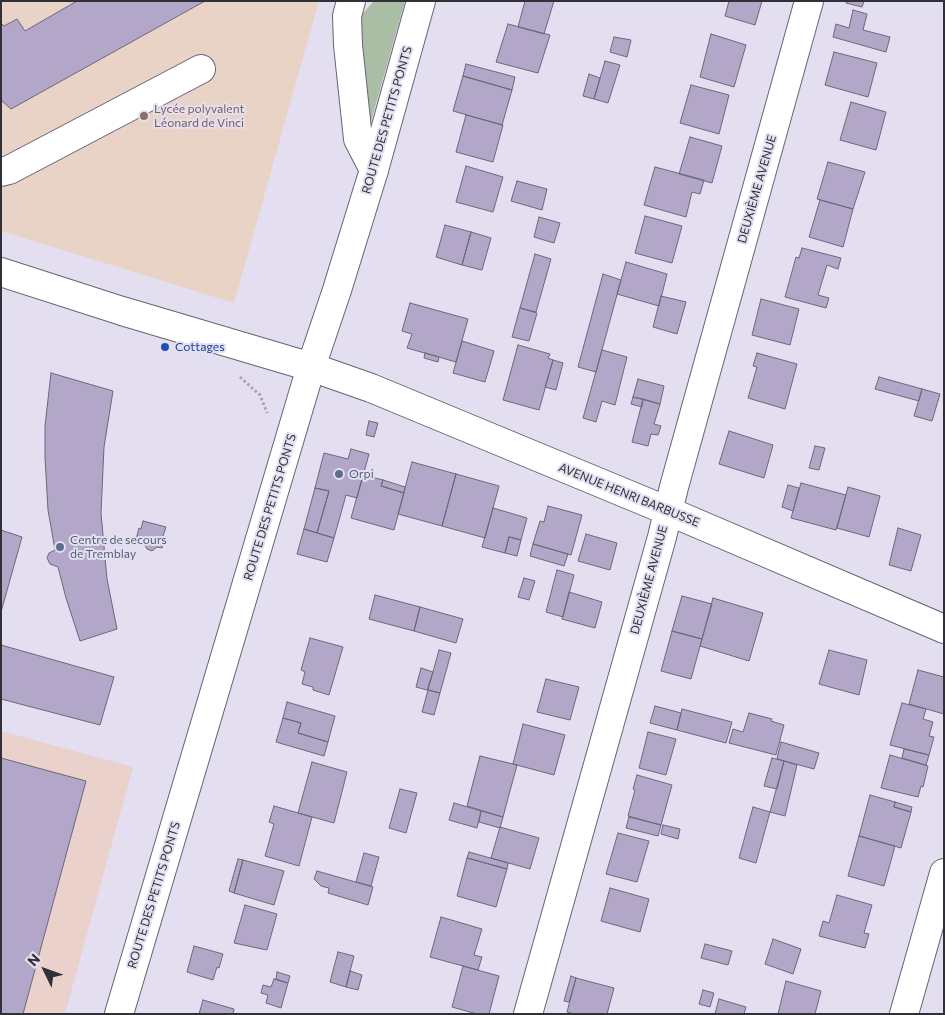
<!DOCTYPE html>
<html>
<head>
<meta charset="utf-8">
<style>
	body { margin:0 }
	#map { position:relative; width:945px; height:1015px; overflow:hidden; background:#e4def1; font-family:Commissioner,sans-serif }
	canvas { display:block }
	.frame { position:absolute; inset:0; border:2px solid #323037; pointer-events:none }
	.north { position:absolute; left:20px; top:945px; width:50px; height:50px; -webkit-text-stroke:4px #e4def1; paint-order:stroke; rotate:312deg; font-size:14px; font-weight:700; line-height:20px; text-align:center; color:#323037 }
	.north::after { content:''; display:block; margin:auto; width:18px; height:22px; background:#323037; clip-path:polygon(50% 0,100% 100%,50% 72%,0 100%) }
</style>
</head>
<body>
<div id="map">
<canvas width="945" height="1015"></canvas>
<div class="frame"></div>
<div class="north">N</div>
</div>
<script>
const context = document.querySelector('canvas').getContext('2d');
context.lineJoin = 'round';
function paint(path, color) {
  context.fillStyle = color;
  context.fill(path, 'evenodd');
}
function toPath(rows) {
  const path = new Path2D();
  for (const r of rows) {
    path.moveTo(r[0], r[1]);
    for (let i = 2; i < r.length; i += 2) path.lineTo(r[i], r[i + 1]);
  }
  return path;
}
function stroke(path, color, width, dash) {
  context.strokeStyle = color;
  context.lineWidth = width;
  context.lineCap = dash ? 'butt' : 'round';
  context.setLineDash(dash || []);
  context.stroke(path);
}
function drawText(font, color, halo, rows, align = 'center') {
  context.font = font + ' Commissioner,sans-serif';
  context.lineWidth = 4;
  context.setLineDash([]);
  context.textBaseline = 'middle';
  context.strokeStyle = halo;
  context.fillStyle = color;
  for (const [text, x, y, turn = 0] of rows) {
    context.save();
    context.translate(x, y);
    context.rotate((+turn || 0) * Math.PI / 180);
    context.textAlign = isNaN(turn) ? turn : align;
    if (halo) context.strokeText(text, 0, 0);
    context.fillText(text, 0, 0);
    context.restore();
  }
}
paint(toPath([
	[1,731,133,767,65,1014,1,1014]
]), '#ebd1cc');
paint(toPath([
	[1,1,319,1,234,303,1,231]
]), '#e9d3c6');
paint(toPath([
	[374,1,405,1,370,125,358,19]
]), '#a9bea5');
const building = toPath([
	[77,1,205,1,11,109,1,100,1,23,4,26,17,19,25,31,77,1],
	[525,1,554,1,544,34,518,27,525,1],
	[729,1,762,1,755,25,725,16,729,1],
	[846,1,864,1,862,7,846,3,846,1],
	[853,10,867,14,863,30,890,37,886,52,833,37,836,24,849,28,853,10],
	[508,24,550,35,538,73,496,62,508,24],
	[711,34,746,45,734,87,700,77,711,34],
	[614,37,631,40,627,57,610,52,614,37],
	[834,52,877,63,868,97,825,85,834,52],
	[605,61,620,65,608,103,594,99,605,61],
	[466,64,515,77,512,90,463,76,466,64],
	[589,74,600,78,594,99,583,96,589,74],
	[463,76,512,90,502,125,453,111,463,76],
	[691,85,729,95,719,134,680,123,691,85],
	[851,102,886,112,876,150,840,140,851,102],
	[466,115,503,125,493,162,456,152,466,115],
	[690,137,722,146,712,183,679,174,690,137],
	[828,162,865,172,853,209,817,199,828,162],
	[466,166,503,177,493,212,456,202,466,166],
	[655,167,704,180,700,194,692,192,686,217,644,205,655,167],
	[517,181,547,189,542,210,511,201,517,181],
	[820,200,853,209,843,247,809,237,820,200],
	[645,216,682,226,672,263,635,253,645,216],
	[539,217,560,223,554,243,534,237,539,217],
	[445,225,471,232,462,265,436,257,445,225],
	[471,232,491,238,482,270,462,265,471,232],
	[802,248,841,258,838,269,827,265,818,295,829,298,826,308,785,297,796,257,799,258,802,248],
	[535,254,551,259,536,312,520,308,535,254],
	[626,262,667,274,659,306,617,294,626,262],
	[603,274,621,280,596,372,578,367,603,274],
	[661,296,686,302,677,334,653,327,661,296],
	[761,299,799,309,790,345,752,335,761,299],
	[410,303,468,319,456,362,407,348,412,334,402,331,410,303],
	[520,308,537,313,529,341,512,337,520,308],
	[462,341,494,351,485,382,453,373,462,341],
	[518,345,550,354,548,358,553,360,539,410,503,400,518,345],
	[602,350,627,357,615,405,602,401,596,422,583,418,602,350],
	[425,353,439,357,438,362,424,358,425,353],
	[757,353,797,364,785,409,748,398,757,367,753,366,757,353],
	[553,360,563,363,556,390,545,387,553,360],
	[51,373,113,391,104,447,101,513,107,579,117,629,80,641,66,598,58,567,50,564,47,558,49,553,55,550,48,510,45,457,45,426,51,373],
	[879,377,922,389,919,401,875,389,879,377],
	[638,379,664,386,660,404,633,397,638,379],
	[922,389,940,394,932,421,914,416,922,389],
	[633,397,643,399,642,407,631,404,633,397],
	[643,399,660,404,654,424,661,426,658,435,651,434,648,446,632,442,643,399],
	[369,421,378,423,374,437,366,435,369,421],
	[729,431,773,445,764,478,719,464,729,431],
	[815,446,825,448,819,470,809,468,815,446],
	[351,449,369,454,357,498,346,495,334,538,317,533,329,491,315,488,324,453,348,459,351,449],
	[412,462,456,474,442,526,398,514,412,462],
	[456,474,499,486,485,538,442,526,456,474],
	[363,475,383,480,381,486,404,493,394,530,351,518,363,475],
	[383,480,405,487,404,493,381,486,383,480],
	[801,483,846,495,836,530,791,518,801,483],
	[788,485,799,488,793,511,782,507,788,485],
	[848,487,880,496,869,537,837,528,848,487],
	[315,488,329,491,317,533,304,529,315,488],
	[548,506,582,515,571,555,533,544,540,521,544,522,548,506],
	[493,508,527,518,521,540,509,537,505,553,482,547,493,508],
	[143,521,166,527,163,536,166,537,162,548,157,547,152,551,147,549,145,545,135,543,139,528,141,529,143,521],
	[898,528,921,535,911,571,889,565,898,528],
	[304,529,334,538,327,562,297,554,304,529],
	[1,530,22,537,1,612,1,530],
	[586,534,617,543,610,570,578,561,586,534],
	[509,537,521,540,517,556,505,553,509,537],
	[533,544,568,554,564,566,530,556,533,544],
	[557,570,574,575,563,617,546,612,557,570],
	[524,578,535,581,529,600,518,597,524,578],
	[569,592,602,602,595,628,562,619,569,592],
	[375,595,420,607,414,631,369,619,375,595],
	[682,596,712,604,702,639,672,631,682,596],
	[713,598,763,613,749,661,700,646,713,598],
	[420,607,463,619,456,643,414,631,420,607],
	[672,631,702,639,691,679,661,671,672,631],
	[310,638,343,647,329,695,313,690,313,687,302,684,305,672,301,670,310,638],
	[1,645,114,677,100,725,1,699,1,645],
	[439,650,451,653,440,693,428,690,439,650],
	[829,650,867,660,859,695,819,684,829,650],
	[421,668,433,672,427,690,416,687,421,668],
	[918,670,944,677,944,714,909,704,918,670],
	[546,679,579,687,570,720,537,712,546,679],
	[428,690,440,693,434,715,422,712,428,690],
	[287,702,335,716,328,742,298,733,301,723,283,718,287,702],
	[902,703,926,709,923,719,933,722,929,736,934,737,929,755,890,745,902,703],
	[655,706,681,713,677,730,650,723,655,706],
	[682,709,732,722,726,743,677,730,682,709],
	[749,713,772,719,771,721,784,725,776,755,729,743,733,729,743,732,749,713],
	[283,718,301,723,298,733,328,742,324,756,276,742,283,718],
	[523,724,565,735,554,775,513,764,523,724],
	[648,732,676,739,666,775,639,768,648,732],
	[781,742,819,753,814,769,777,759,781,742],
	[904,749,929,755,926,765,902,758,904,749],
	[890,755,928,766,923,787,921,786,918,797,881,788,890,755],
	[480,756,517,765,503,817,467,806,480,756],
	[1,758,86,781,23,1014,1,1014,1,758],
	[772,758,784,761,777,789,764,786,772,758],
	[784,761,797,765,785,816,770,812,784,761],
	[312,762,347,772,334,823,298,813,312,762],
	[637,775,672,785,661,825,628,816,635,790,633,789,637,775],
	[400,789,417,793,406,833,389,828,400,789],
	[870,795,895,802,894,807,911,812,901,848,859,836,870,795],
	[895,802,912,807,911,812,894,807,895,802],
	[454,803,481,811,477,828,449,820,454,803],
	[274,806,312,817,299,866,265,856,274,824,269,822,274,806],
	[753,807,770,812,756,863,739,858,753,807],
	[481,811,503,817,500,828,479,822,481,811],
	[629,817,661,825,658,836,626,828,629,817],
	[663,825,680,829,678,839,661,834,663,825],
	[500,827,539,838,530,869,491,858,500,827],
	[618,833,649,841,637,882,606,874,618,833],
	[859,836,895,846,884,886,848,876,859,836],
	[469,852,508,863,507,869,467,858,469,852],
	[364,853,379,857,371,886,356,882,364,853],
	[467,858,507,869,496,907,457,896,467,858],
	[238,859,243,860,234,893,229,891,238,859],
	[243,860,284,871,274,905,234,893,243,860],
	[317,871,373,887,368,905,328,893,329,888,321,886,314,879,317,871],
	[610,888,649,899,640,932,601,921,610,888],
	[837,895,872,905,864,933,869,934,865,948,819,936,823,921,829,923,837,895],
	[245,905,277,914,267,950,234,943,245,905],
	[441,917,482,929,474,955,482,957,478,970,430,957,441,917],
	[773,939,801,949,793,974,765,964,773,939],
	[705,944,732,951,728,965,701,958,705,944],
	[194,946,223,954,219,968,217,967,213,980,187,972,194,946],
	[338,952,354,956,346,987,330,982,338,952],
	[463,966,499,976,489,1014,477,1014,452,1007,463,966],
	[350,971,362,975,358,990,346,987,350,971],
	[277,972,290,976,288,983,276,979,277,972],
	[571,976,576,978,569,1002,564,1001,571,976],
	[576,978,614,988,607,1014,574,1014,567,1012,576,978],
	[274,979,288,983,281,1008,266,1003,268,995,261,993,263,985,271,987,274,979],
	[786,981,821,991,815,1014,778,1014,786,981],
	[703,990,714,993,710,1007,699,1004,703,990],
	[719,999,746,1007,744,1014,715,1014,719,999],
	[203,1000,234,1009,233,1014,199,1014,203,1000]
]);
paint(building, '#b2a7c8');
stroke(building, '#6d6778', 1);
const minor = toPath([
	[351,1,347,16,348,45,358,139,374,170],
	[1,172,9,170,201,69],
	[1,272,122,311,311,367,371,388,668,511,944,629],
	[528,1014,662,537,674,487,809,1],
	[904,1014,944,873]
]);
const major = toPath([
	[119,1014,311,367,337,290,374,170,421,1]
]);
stroke(minor, '#686373', 30);
stroke(major, '#686373', 30);
stroke(toPath([
	[240,377,260,395,267,413]
]), '#a8a3b2', 3, [2.5, 2.5]);
stroke(minor, '#fff', 28);
stroke(major, '#fff', 28);
for (const [x, y, r, color] of [
	[144,116,5,"#8d6e63"],
	[165,347,5,"#1a4fb4"],
	[339,474,5,"#5c6f8a"],
	[60,547,5,"#5c6f8a"]
]) {
  const dot = new Path2D();
  dot.arc(x, y, r, 0, 2 * Math.PI);
  context.fillStyle = color;
  context.fill(dot);
  stroke(dot, '#e4def1', 2);
}
drawText('12px', '#785e54', '#e4def1', [
	["Lycée polyvalent",154,109],
	["Léonard de Vinci",154,123]
], 'left');
drawText('12px', '#323037', '#e4def1', [
	["ROUTE DES PETITS PONTS",387,120,-74],
	["DEUXIÈME AVENUE",757,189,-74],
	["AVENUE HENRI BARBUSSE",629,495,22],
	["ROUTE DES PETITS PONTS",270,507,-73],
	["DEUXIÈME AVENUE",649,580,-75],
	["ROUTE DES PETITS PONTS",154,895,-73]
]);
drawText('12px', '#164399', '#e4def1', [
	["Cottages",175,347]
], 'left');
drawText('12px', '#4e5e75', '#e4def1', [
	["Orpi",349,474],
	["Centre de secours",70,540],
	["de Tremblay",70,554]
], 'left');
</script>
</body>
</html>
